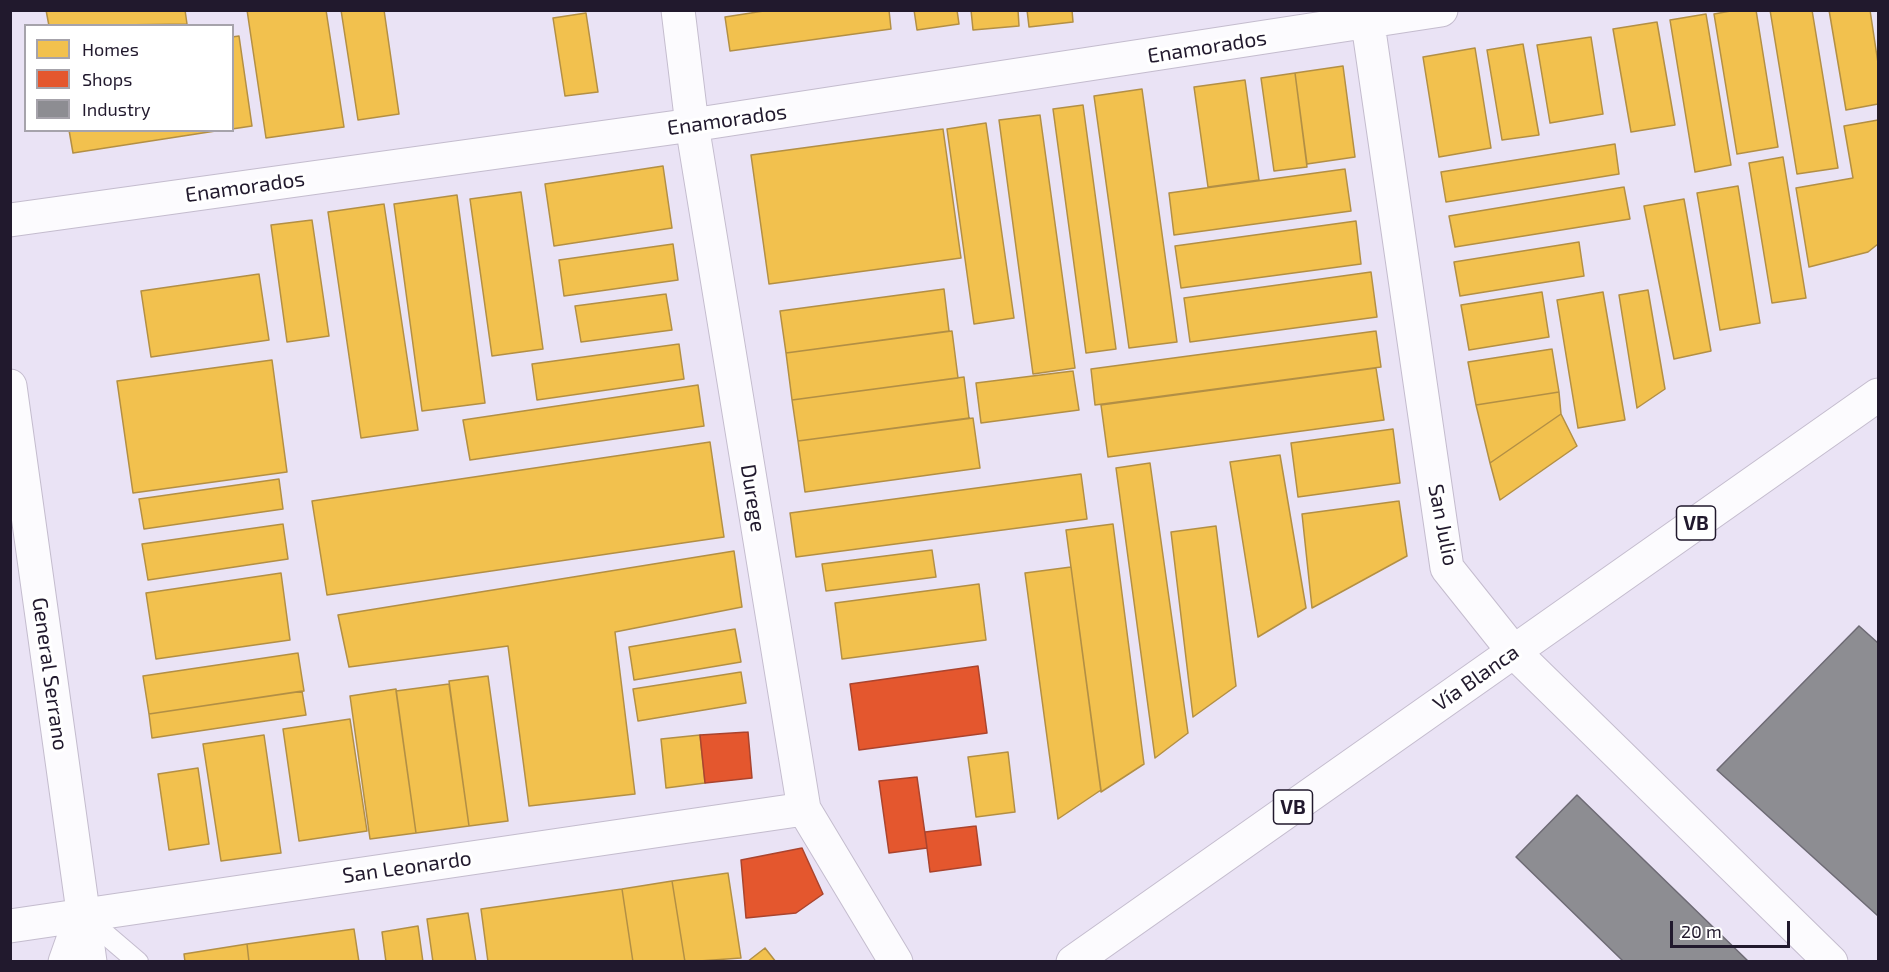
<!DOCTYPE html>
<html>
<head>
<meta charset="utf-8">
<style>
	body { margin:0 }
	#map { position:relative; width:1889px; height:972px; overflow:hidden; background:#eae3f5; font-family:"Exo 2",sans-serif }
	canvas { display:block }
	.frame { position:absolute; inset:0; border:12px solid #21192d; pointer-events:none }
	.legend { position:absolute; left:24px; top:24px; width:210px; height:108px; box-sizing:border-box; background:#fff; border:2px solid #a6a3ab; margin:0; padding:8px 10px; list-style:none; font-size:18px; color:#21192d }
	.legend li { display:flex; align-items:center; gap:12px; height:30px }
	.legend b { width:30px; border:2px solid #a6a3ab }
	.scale { position:absolute; left:1670px; top:921px; width:120px; height:27px; box-sizing:border-box; border:3px solid #21192d; border-top:0; padding-left:8px; font-size:18px; line-height:21px; white-space:nowrap; color:#21192d; -webkit-text-stroke:4px #fff; paint-order:stroke }
</style>
</head>
<body>
<div id="map">
<canvas width="1889" height="972"></canvas>
<div class="frame"></div>
<ul class="legend">
<li><b style="height:16px;background:#f2c14e"></b>Homes</li>
<li><b style="height:16px;background:#e4572e"></b>Shops</li>
<li><b style="height:16px;background:#8d8d92"></b>Industry</li>
</ul>
<div class="scale">20 m</div>
</div>
<script>
const context = document.querySelector('canvas').getContext('2d');
context.lineJoin = 'round';
function paint(path, color) {
  context.fillStyle = color;
  context.fill(path, 'evenodd');
}
function toPath(rows) {
  const path = new Path2D();
  for (const r of rows) {
    path.moveTo(r[0], r[1]);
    for (let i = 2; i < r.length; i += 2) path.lineTo(r[i], r[i + 1]);
  }
  return path;
}
function stroke(path, color, width, dash) {
  context.strokeStyle = color;
  context.lineWidth = width;
  context.lineCap = dash ? 'butt' : 'round';
  context.setLineDash(dash || []);
  context.stroke(path);
}
function drawText(font, color, halo, rows, align = 'center') {
  context.font = font + ' "Exo 2",sans-serif';
  context.lineWidth = 6;
  context.setLineDash([]);
  context.textBaseline = 'middle';
  context.strokeStyle = halo;
  context.fillStyle = color;
  for (const [text, x, y, turn = 0] of rows) {
    context.save();
    context.translate(x, y);
    context.rotate((+turn || 0) * Math.PI / 180);
    context.textAlign = isNaN(turn) ? turn : align;
    if (halo) context.strokeText(text, 0, 0);
    context.fillText(text, 0, 0);
    context.restore();
  }
}
const homes = toPath([
	[46,10,185,10,187,24,49,26,46,10],
	[247,10,326,10,344,127,266,138,247,10],
	[341,10,384,10,399,114,358,120,341,10],
	[770,10,889,10,891,29,730,51,725,17,770,10],
	[914,10,957,10,959,24,917,30,914,10],
	[971,10,1018,10,1019,26,973,30,971,10],
	[1027,10,1072,10,1073,22,1029,27,1027,10],
	[1736,10,1756,10,1778,147,1737,154,1714,14,1736,10],
	[1770,10,1812,10,1838,168,1797,174,1770,10],
	[1829,10,1870,10,1878,63,1878,104,1846,110,1829,10],
	[586,13,598,92,565,96,553,18,586,13],
	[1706,14,1731,165,1695,172,1670,20,1706,14],
	[1657,22,1675,125,1631,132,1613,29,1657,22],
	[239,36,252,126,232,129,232,37,239,36],
	[1591,37,1603,114,1550,123,1537,45,1591,37],
	[1523,44,1539,135,1502,140,1487,50,1523,44],
	[1475,48,1491,148,1439,157,1423,57,1475,48],
	[1343,66,1355,157,1307,164,1295,73,1343,66],
	[1295,73,1307,167,1274,171,1261,78,1295,73],
	[1245,80,1259,180,1208,187,1194,87,1245,80],
	[1142,89,1177,342,1129,348,1094,96,1142,89],
	[1083,105,1116,349,1086,353,1053,109,1083,105],
	[1040,115,1075,368,1033,374,999,120,1040,115],
	[1878,120,1878,244,1868,252,1809,267,1796,188,1853,178,1844,126,1878,120],
	[986,123,1014,318,974,324,947,129,986,123],
	[943,129,961,258,769,284,751,155,943,129],
	[69,130,222,130,73,153,69,130],
	[1615,144,1619,174,1446,202,1441,172,1615,144],
	[1783,157,1806,298,1772,303,1749,163,1783,157],
	[663,166,672,228,554,246,545,184,663,166],
	[1345,169,1351,211,1174,235,1169,193,1345,169],
	[1738,186,1760,323,1720,330,1697,193,1738,186],
	[1624,187,1630,219,1455,247,1449,216,1624,187],
	[521,192,543,349,492,356,470,199,521,192],
	[457,195,485,403,422,411,394,204,457,195],
	[1684,199,1711,351,1674,359,1644,206,1684,199],
	[384,204,418,430,361,438,328,212,384,204],
	[312,220,329,336,287,342,271,225,312,220],
	[1356,221,1361,264,1181,288,1175,246,1356,221],
	[1579,242,1584,276,1460,296,1454,262,1579,242],
	[673,244,678,280,564,296,559,260,673,244],
	[1371,272,1377,317,1190,342,1184,298,1371,272],
	[259,274,269,340,151,357,141,291,259,274],
	[944,289,949,331,786,353,780,311,944,289],
	[1648,290,1665,389,1637,408,1619,295,1648,290],
	[1542,292,1549,337,1469,350,1461,305,1542,292],
	[1603,292,1625,420,1578,428,1557,300,1603,292],
	[666,294,672,330,581,342,575,306,666,294],
	[952,331,958,378,792,400,786,353,952,331],
	[1376,331,1381,367,1095,405,1091,369,1376,331],
	[679,344,684,379,537,400,532,364,679,344],
	[1552,349,1559,392,1476,405,1468,362,1552,349],
	[272,360,287,472,133,493,117,381,272,360],
	[1376,368,1384,420,1108,457,1101,405,1376,368],
	[1073,371,1079,410,981,423,976,383,1073,371],
	[964,377,969,418,798,441,792,400,964,377],
	[698,385,704,426,470,460,463,420,698,385],
	[1559,392,1561,414,1490,463,1476,405,1559,392],
	[1561,414,1577,446,1500,500,1490,463,1561,414],
	[973,418,980,468,805,492,798,441,973,418],
	[1393,429,1400,483,1298,497,1291,443,1393,429],
	[710,442,724,537,327,595,312,501,710,442],
	[1280,455,1306,608,1258,637,1230,462,1280,455],
	[1150,463,1188,733,1155,758,1116,468,1150,463],
	[1081,474,1087,519,796,557,790,513,1081,474],
	[279,479,283,509,144,529,139,499,279,479],
	[1399,501,1407,556,1312,608,1302,514,1399,501],
	[283,524,288,559,148,580,142,544,283,524],
	[1113,524,1144,764,1101,792,1066,530,1113,524],
	[1216,526,1236,686,1193,717,1171,532,1216,526],
	[932,550,936,577,826,591,822,564,932,550],
	[734,551,742,607,615,632,635,794,529,806,508,646,349,667,338,615,734,551],
	[1071,567,1101,790,1058,819,1025,573,1071,567],
	[281,573,290,640,156,659,146,593,281,573],
	[979,584,986,640,842,659,835,603,979,584],
	[735,629,741,662,634,680,629,647,735,629],
	[298,653,304,691,149,714,143,676,298,653],
	[741,672,746,703,638,721,633,689,741,672],
	[488,676,508,821,469,826,449,681,488,676],
	[449,684,469,826,416,833,396,691,449,684],
	[396,689,416,833,370,839,350,696,396,689],
	[302,691,306,715,152,738,149,714,302,691],
	[350,719,367,831,299,841,283,729,350,719],
	[264,735,281,853,221,861,203,744,264,735],
	[700,735,705,783,666,788,661,739,700,735],
	[1008,752,1015,812,976,817,968,757,1008,752],
	[198,768,209,844,169,850,158,774,198,768],
	[728,873,741,958,685,962,672,881,728,873],
	[672,881,685,962,633,962,622,889,672,881],
	[622,889,633,962,488,962,481,909,622,889],
	[468,913,476,962,433,962,427,919,468,913],
	[418,926,423,962,386,962,382,932,418,926],
	[354,929,359,962,249,962,247,944,354,929],
	[247,944,249,962,185,962,184,954,247,944],
	[765,948,776,962,747,962,765,948]
]);
paint(homes, '#f2c14e');
stroke(homes, '#b38f44', 1.5);
const shops = toPath([
	[978,666,987,733,859,750,850,684,978,666],
	[748,732,752,778,705,783,700,735,748,732],
	[917,777,927,848,889,853,879,781,917,777],
	[976,826,981,865,930,872,925,832,976,826],
	[802,848,823,894,796,913,746,918,741,860,802,848]
]);
paint(shops, '#e4572e');
stroke(shops, '#aa442e', 1.5);
const industry = toPath([
	[1859,626,1878,643,1878,916,1717,770,1859,626],
	[1577,795,1748,961,1624,962,1516,857,1577,795]
]);
paint(industry, '#8d8d92');
stroke(industry, '#6d6a74', 1.5);
const lane = toPath([
	[83,915,138,962]
]);
const street = toPath([
	[678,10,692,125,804,809,896,962],
	[1366,10,1447,568,1514,652,1831,962],
	[10,220,692,125,1441,10],
	[10,926,804,809],
	[65,962,82,914]
]);
const secondary = toPath([
	[10,386,90,962]
]);
const primary = toPath([
	[1073,962,1878,395]
]);
stroke(lane, '#c4bcce', 22);
stroke(street, '#c4bcce', 35);
stroke(secondary, '#c4bcce', 35);
stroke(primary, '#c4bcce', 35);
stroke(lane, '#fcfbfe', 20);
stroke(street, '#fcfbfe', 33);
stroke(secondary, '#fcfbfe', 33);
stroke(primary, '#fcfbfe', 33);
for (const [x, y, w] of [
	[1696,523,39],
	[1293,807,39]
]) {
  const box = new Path2D();
  box.roundRect(x - w / 2, y - 17, w, 34, 4.5);
  context.fillStyle = '#fff';
  context.fill(box);
  stroke(box, '#21192d', 1.5);
}
drawText('bold 20px', '#21192d', null, [
	["VB",1696,523],
	["VB",1293,807]
]);
drawText('21px', '#21192d', '#fff', [
	["Enamorados",1207,47,-9],
	["Enamorados",727,120,-8],
	["Enamorados",245,187,-8],
	["Durege",753,498,81],
	["San Julio",1443,525,79],
	["General Serrano",50,674,82],
	["Vía Blanca",1476,678,-35],
	["San Leonardo",407,867,-8]
]);
</script>
</body>
</html>
